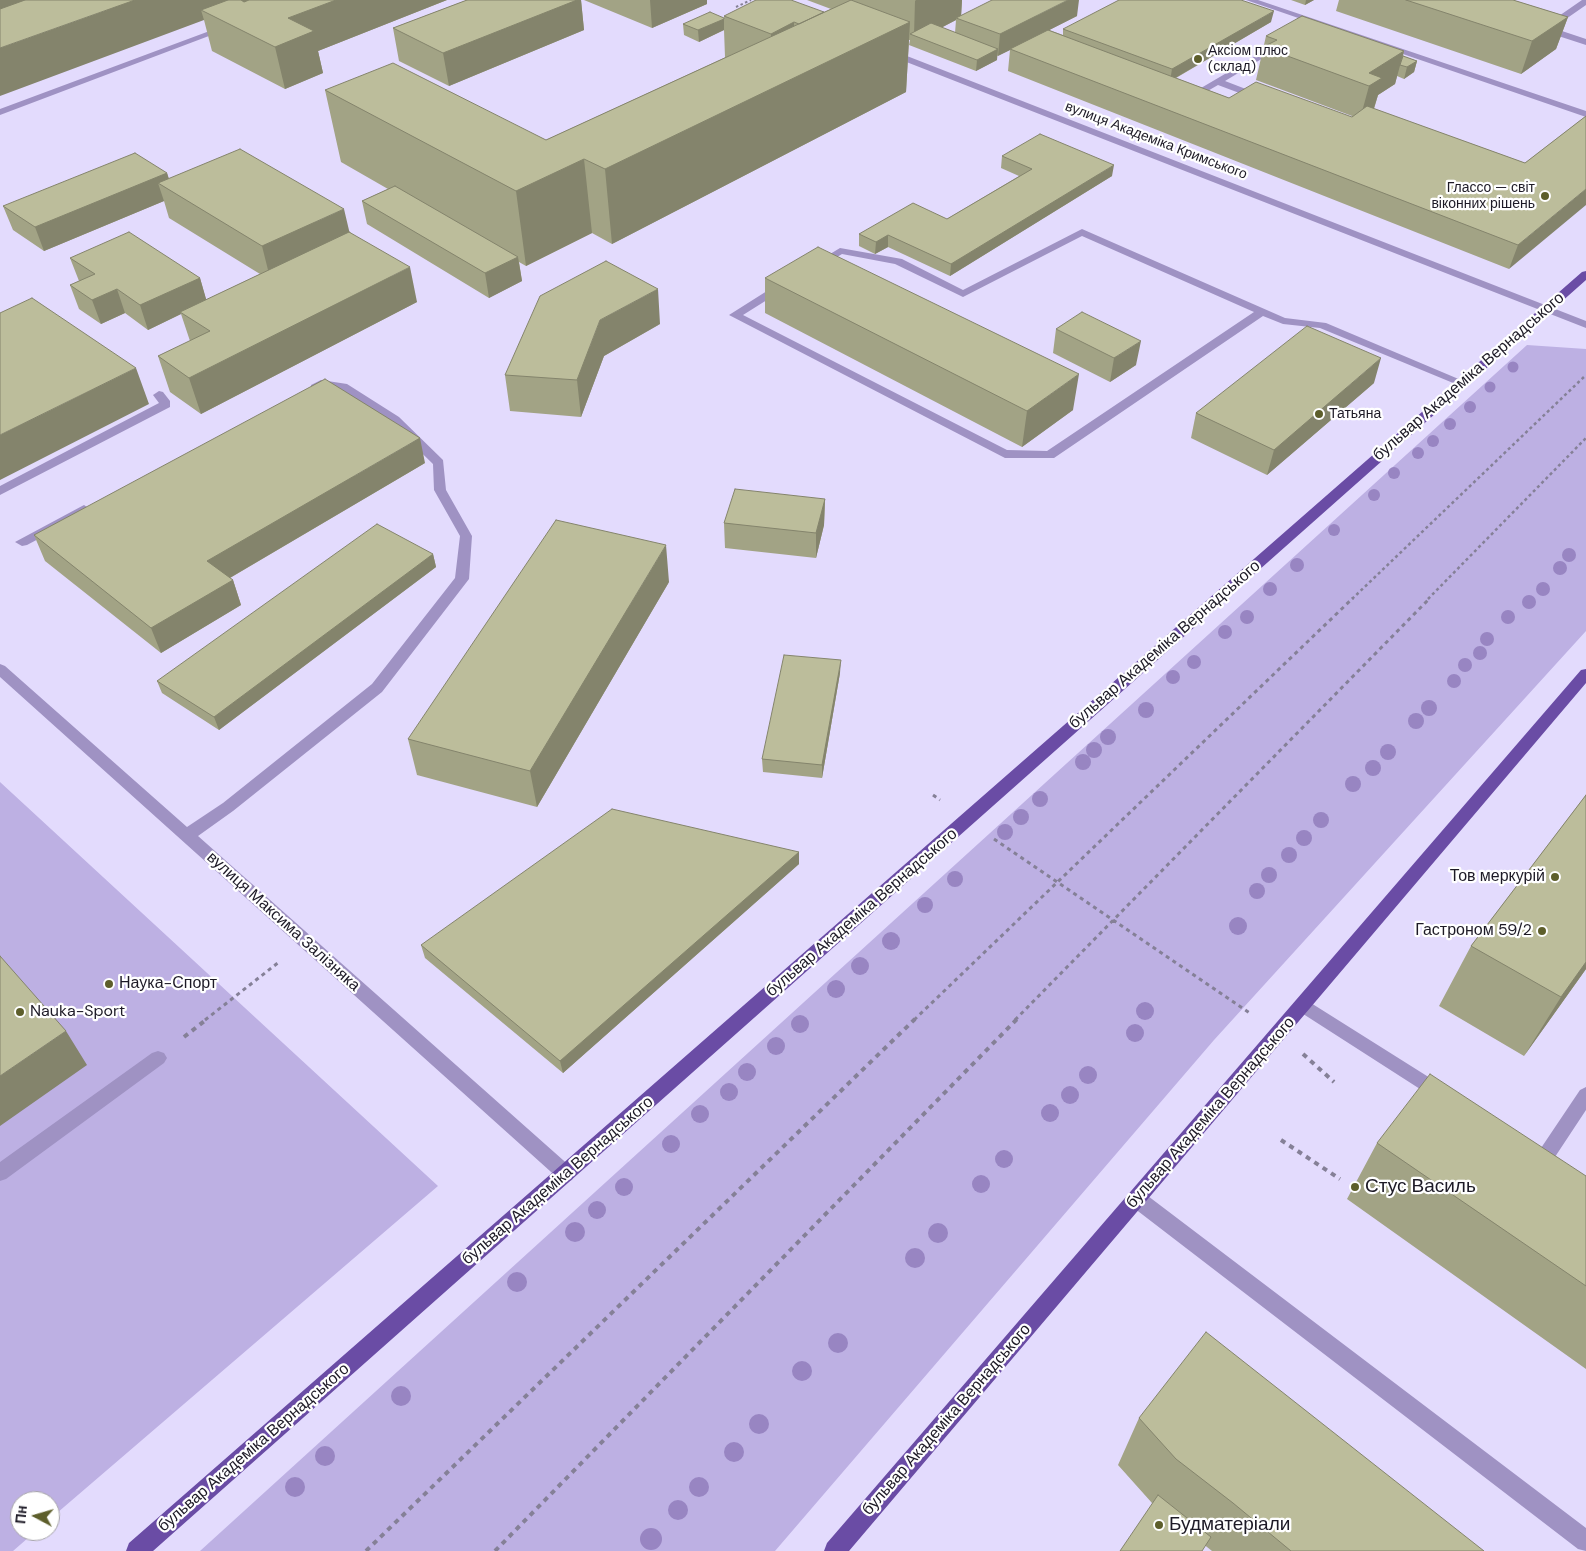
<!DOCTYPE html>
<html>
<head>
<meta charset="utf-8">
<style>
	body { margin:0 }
	#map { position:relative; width:1586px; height:1551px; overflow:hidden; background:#e3dbfd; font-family:"DM Sans",sans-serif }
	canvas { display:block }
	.north { position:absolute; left:10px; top:1491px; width:50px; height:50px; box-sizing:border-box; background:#fff; border:1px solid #a5a3a8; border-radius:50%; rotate:276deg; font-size:14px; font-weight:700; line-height:20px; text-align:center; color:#1d1a26 }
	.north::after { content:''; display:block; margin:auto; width:18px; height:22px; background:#5d5e2b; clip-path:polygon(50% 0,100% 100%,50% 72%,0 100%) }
</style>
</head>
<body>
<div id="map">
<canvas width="1586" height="1551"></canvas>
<div class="north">Пн</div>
</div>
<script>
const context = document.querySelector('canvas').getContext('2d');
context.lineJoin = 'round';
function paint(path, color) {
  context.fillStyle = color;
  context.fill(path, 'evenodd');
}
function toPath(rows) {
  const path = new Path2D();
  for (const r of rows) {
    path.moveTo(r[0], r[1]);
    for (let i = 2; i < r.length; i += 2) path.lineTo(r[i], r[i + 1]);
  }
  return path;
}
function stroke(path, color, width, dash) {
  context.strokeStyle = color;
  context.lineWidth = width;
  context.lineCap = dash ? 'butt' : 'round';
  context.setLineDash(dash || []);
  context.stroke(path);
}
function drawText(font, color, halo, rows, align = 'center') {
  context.font = font + ' "DM Sans",sans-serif';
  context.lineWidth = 4.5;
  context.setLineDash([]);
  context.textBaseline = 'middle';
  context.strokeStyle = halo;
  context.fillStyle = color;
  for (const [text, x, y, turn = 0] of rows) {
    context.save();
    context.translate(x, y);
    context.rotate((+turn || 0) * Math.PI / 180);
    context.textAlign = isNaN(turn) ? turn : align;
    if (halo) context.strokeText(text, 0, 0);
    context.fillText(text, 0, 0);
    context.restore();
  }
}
paint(toPath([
	[1527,345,1586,349,1586,631,1214,1040,775,1551,200,1551],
	[0,782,438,1186,50,1519,50,1501,20,1501,20,1531,36,1531,13,1551,0,1551]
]), '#bdb0e3');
stroke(toPath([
	[736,7,751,0]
]), '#858097', 2, [2.5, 2.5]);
stroke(toPath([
	[1352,599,1586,375],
	[1428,599,1586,438]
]), '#858097', 2.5, [3, 3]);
stroke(toPath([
	[933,795,940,800],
	[994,839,1251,1014],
	[205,1020,279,962],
	[914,1020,1353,598],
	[1015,1020,1430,598]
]), '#858097', 3, [4, 4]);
stroke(toPath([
	[184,1037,207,1019],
	[1303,1054,1334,1082],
	[1281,1140,1340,1179],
	[366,1551,915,1019],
	[495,1551,1017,1019]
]), '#858097', 4, [5, 5]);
paint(toPath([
	[1246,0,1258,0,1586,111,1586,117,1246,0],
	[1582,0,1586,0,1586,5,1553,28,1586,39,1586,45,1543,31,1543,27,1582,0],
	[223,26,230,28,0,115,0,109,223,26],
	[1276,44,1283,46,1225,81,1264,96,1264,100,1258,100,1218,85,1192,100,1184,98,1276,44],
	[889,49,1586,321,1586,328,886,54,885,52,889,49],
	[1082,229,1285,318,1326,323,1468,383,1462,387,1458,385,1320,328,1283,324,1263,316,1054,458,1005,458,729,315,778,284,786,284,786,288,743,315,1007,450,1047,451,1254,312,1082,236,963,297,895,264,842,254,821,267,817,268,812,265,840,248,902,259,963,290,1082,229],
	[321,380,347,384,399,417,443,460,446,490,472,536,469,579,382,692,233,811,198,836,572,1168,575,1174,572,1180,566,1182,560,1180,0,677,0,664,5,666,187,827,223,803,372,684,455,578,460,536,434,490,433,464,391,423,340,389,311,389,311,385,321,380],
	[159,391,163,392,170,401,170,407,0,495,0,486,159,403,153,395,159,391],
	[84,505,90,509,89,512,27,545,22,546,15,542,84,505],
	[1303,998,1446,1088,1449,1093,1446,1098,1440,1101,1434,1098,1297,1010,1295,1005,1297,1000,1303,998],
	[158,1051,164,1053,167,1058,164,1063,6,1179,0,1181,0,1162,152,1053,158,1051],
	[1586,1087,1586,1110,1549,1166,1543,1168,1537,1166,1534,1160,1537,1154,1580,1090,1586,1087],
	[1137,1190,1144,1193,1586,1528,1586,1551,1578,1549,1130,1205,1128,1199,1130,1193,1137,1190]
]), '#9f92c3');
paint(toPath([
	[1586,271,1586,280,153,1551,126,1551,129,1543,1582,272,1586,271],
	[1586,669,1586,683,849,1551,824,1551,827,1543,1581,670,1586,669]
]), '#6a4ca5');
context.fillStyle = '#9885c2';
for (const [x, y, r] of [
	[1513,367,5.5],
	[1490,387,5.5],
	[1470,407,6],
	[1450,424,6],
	[1433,441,6],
	[1418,453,6],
	[1394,473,6],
	[1374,495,6],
	[1334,530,6],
	[1569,555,7],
	[1297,565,7],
	[1560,568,7],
	[1270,589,7],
	[1543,589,7],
	[1529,602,7],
	[1247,617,7],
	[1508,617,7],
	[1225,632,7],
	[1487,639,7],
	[1480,653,7],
	[1194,662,7],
	[1465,665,7],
	[1173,677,7],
	[1454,681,7],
	[1429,708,8],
	[1146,710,8],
	[1416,721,8],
	[1108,737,8],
	[1094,750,8],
	[1388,752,8],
	[1083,762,8],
	[1373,768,8],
	[1353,784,8],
	[1040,799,8],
	[1021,817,8],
	[1321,820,8],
	[1005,832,8],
	[1304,838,8],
	[1289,855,8],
	[1269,875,8],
	[955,879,8],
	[1257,891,8],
	[925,905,8],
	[1238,926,9],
	[891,941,9],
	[860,966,9],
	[836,989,9],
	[1145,1011,9],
	[800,1024,9],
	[1135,1033,9],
	[776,1046,9],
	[747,1072,9],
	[1088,1075,9],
	[729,1092,9],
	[1070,1095,9],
	[1050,1113,9],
	[700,1114,9],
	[671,1144,9],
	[1004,1159,9],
	[981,1184,9],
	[624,1187,9],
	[597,1210,9],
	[575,1232,10],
	[938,1233,10],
	[915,1258,10],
	[517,1282,10],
	[838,1343,10],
	[802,1371,10],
	[401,1396,10],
	[759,1424,10],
	[734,1452,10],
	[325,1456,10],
	[295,1487,10],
	[699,1487,10],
	[678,1510,10],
	[651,1539,11]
]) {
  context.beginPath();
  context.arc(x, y, r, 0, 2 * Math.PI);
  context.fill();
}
paint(toPath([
	[0,0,447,0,318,51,323,73,285,89,212,51,204,20],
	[467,0,581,0,584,30,449,86,399,61,393,28],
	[584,0,707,0,707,4,652,28],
	[807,0,962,0,961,15,1077,16,1049,30,1063,35,1063,29,1271,22,1176,78,1229,98,1352,117,1352,116,1256,80,1266,36,1404,51,1403,56,1417,61,1414,72,1404,79,1397,76,1395,84,1378,95,1374,109,1525,163,1586,116,1509,269,1008,71,1010,50,997,56,997,60,976,71,909,45,910,40,909,40,906,92,612,244,592,233,526,266,519,262,522,281,489,298,367,224,362,201,388,189,341,162,325,90,546,140,726,57,725,57,724,30,699,42,684,35,683,24,724,18,724,16,824,12,831,9],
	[956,20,955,33,941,28],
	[1291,0,1314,0,1305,5],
	[1339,0,1513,0,1568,17,1556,49,1521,74,1336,11],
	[1002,156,1112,176,950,276,888,247,875,254,859,246,859,234,947,219,1019,176,1001,168],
	[167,173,169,179,350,232,417,302,201,414,170,392,158,356,190,341,181,314,148,330,125,313,101,324,79,309,70,285,79,281,70,258,200,278,206,300,260,274,169,218,164,201,44,251,13,230,3,206],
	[765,278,1073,410,1022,447,765,313],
	[660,324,604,356,581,417,510,411,505,375],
	[1056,329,1136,365,1110,382,1053,353],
	[1374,383,1267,475,1191,438,1196,413],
	[425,463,230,578,233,580,241,605,161,653,45,561,34,535],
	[825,499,824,525,816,558,725,548,724,523],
	[433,554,436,567,219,730,162,693,157,681],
	[669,582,537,807,417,775,408,739],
	[840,673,822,778,763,772,762,759],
	[1586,795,1586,969,1524,1056,1439,1006,1471,946],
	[799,852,799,864,563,1073,425,958,421,945],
	[1377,1143,1586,1176,1586,1369,1347,1199],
	[1139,1418,1484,1551,1212,1551,1152,1503,1118,1465]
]), '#a2a385');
paint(toPath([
	[0,0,57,0,0,20],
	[135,0,259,0,201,10,204,20,0,96,0,48],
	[336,0,447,0,318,51,323,73,285,89,275,47,288,18],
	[577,0,581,0,584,30,449,86,443,53],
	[650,0,707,0,707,4,652,28],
	[916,0,962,0,961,18,956,18,956,20,921,38,914,35,915,1],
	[1068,0,1079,0,1077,16,1012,49,1010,49,1010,50,998,56,1000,34],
	[1306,0,1314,0,1305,5],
	[1274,11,1271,22,1170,81,1172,69],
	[1568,17,1556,49,1521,74,1532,41],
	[724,19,724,30,699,42,698,30],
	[794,22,794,64,772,76,771,34],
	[910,22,906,92,612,244,605,169],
	[998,49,997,60,976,71,977,60],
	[1404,51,1395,84,1378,95,1373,111,1360,119,1369,86,1369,73],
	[1417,61,1414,72,1404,79,1407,67],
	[584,159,592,233,526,266,516,191],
	[1114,165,1112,176,950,276,951,264],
	[167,173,173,192,158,183,164,201,44,251,35,227],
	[1586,189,1586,205,1509,269,1518,245],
	[344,209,352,243,271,282,262,246],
	[888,235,888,247,875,254,876,242],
	[518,257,522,281,489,298,485,273],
	[410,267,417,302,201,414,189,378],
	[200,278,207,302,180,312,181,314,148,330,140,305],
	[117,289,125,313,101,324,92,300],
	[658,289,660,324,604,356,581,417,577,380,600,320],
	[1141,341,1136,365,1110,382,1114,358],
	[1381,358,1374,383,1267,475,1274,450],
	[136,368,149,404,0,480,0,435],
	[1079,374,1073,410,1022,447,1027,411],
	[420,438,425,463,216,586,207,561],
	[825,499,824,525,816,558,816,533],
	[666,545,669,582,537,807,530,771],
	[433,554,436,567,219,730,214,717],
	[233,580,241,605,161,653,151,628],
	[841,660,840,673,822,778,822,765],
	[799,852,799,864,563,1073,560,1061],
	[1586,962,1586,969,1524,1056,1561,997],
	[66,1031,87,1065,0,1126,0,1076]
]), '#84846c');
const building = toPath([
	[25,0,135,0,0,48,0,9,25,0],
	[228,0,241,0,244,2,249,0,336,0,288,18,314,31,275,47,201,10,228,0],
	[467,0,577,0,443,53,393,28,467,0],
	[756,0,791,0,824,12,799,24,794,22,771,34,724,16,756,0],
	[851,0,910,22,605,169,584,159,516,191,325,90,393,63,546,140,851,0],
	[992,0,1068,0,1000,34,956,18,992,0],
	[1119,0,1241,0,1274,11,1172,69,1063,29,1119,0],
	[1406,0,1513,0,1568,17,1532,41,1406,0],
	[710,12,724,18,724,19,698,30,683,24,710,12],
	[1302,16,1404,51,1369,73,1382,78,1369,86,1263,47,1277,40,1266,36,1302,16],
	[931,23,998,49,977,60,910,34,931,23],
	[1048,30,1229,98,1256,82,1352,117,1367,106,1525,163,1586,116,1586,189,1518,245,1010,49,1048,30],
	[1403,56,1417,61,1407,67,1400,65,1403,56],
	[1040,134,1114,165,951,264,888,235,876,242,859,234,913,203,947,219,1032,169,1002,156,1040,134],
	[240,149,344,209,262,246,158,183,240,149],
	[135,153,167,173,35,227,3,206,135,153],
	[395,186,518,257,485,273,362,201,395,186],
	[129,232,200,278,140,305,117,289,92,300,70,285,95,274,70,258,129,232],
	[349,232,410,267,189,378,158,356,210,331,180,312,349,232],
	[818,247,1079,374,1027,411,765,278,818,247],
	[606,261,658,289,600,320,577,380,505,375,540,296,606,261],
	[32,298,136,368,0,435,0,313,32,298],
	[1082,312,1141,341,1114,358,1056,329,1082,312],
	[1307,326,1381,358,1274,450,1196,413,1307,326],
	[325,379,420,438,207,561,233,580,151,628,34,535,325,379],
	[735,489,825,499,816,533,724,523,735,489],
	[556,520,666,545,530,771,408,739,556,520],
	[377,524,433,554,214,717,157,681,377,524],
	[784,655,841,660,822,765,762,759,784,655],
	[1586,795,1586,962,1561,997,1471,946,1586,795],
	[612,809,799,852,560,1061,421,945,612,809],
	[0,956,66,1031,0,1076,0,956],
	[1430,1074,1586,1176,1586,1286,1377,1143,1430,1074],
	[1206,1332,1484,1551,1291,1551,1233,1503,1176,1459,1139,1418,1206,1332],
	[1158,1495,1211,1537,1202,1551,1120,1551,1158,1495]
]);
paint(building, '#bcbd9b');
stroke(building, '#84846c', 1);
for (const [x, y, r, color] of [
	[1198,59,5,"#5d5e2b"],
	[1545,196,5,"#5d5e2b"],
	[1319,414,5,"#5d5e2b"],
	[1555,877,5,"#5d5e2b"],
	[1542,931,5,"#5d5e2b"],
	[109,984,5,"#5d5e2b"],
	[20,1012,5,"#5d5e2b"],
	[1355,1187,5,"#5d5e2b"],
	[1159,1525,5,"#5d5e2b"]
]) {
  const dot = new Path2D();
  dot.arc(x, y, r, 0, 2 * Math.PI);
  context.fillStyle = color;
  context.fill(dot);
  stroke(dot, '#fff', 2);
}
drawText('14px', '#1d1a26', '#fff', [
	["Аксіом плюс",1208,51],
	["(склад)",1208,67],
	["Глассо — світ",1535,188,"right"],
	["віконних рішень",1535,204,"right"],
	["Татьяна",1329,414]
], 'left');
drawText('14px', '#1d1a26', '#fff', [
	["вулиця Академіка Кримського",1156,141,21]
]);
drawText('16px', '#1d1a26', '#fff', [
	["бульвар Академіка Вернадського",1469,377,-41],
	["бульвар Академіка Вернадського",1165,645,-41],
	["бульвар Академіка Вернадського",862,913,-41],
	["вулиця Максима Залізняка",283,922,42],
	["бульвар Академіка Вернадського",1211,1113,-49],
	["бульвар Академіка Вернадського",558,1181,-41],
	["бульвар Академіка Вернадського",947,1420,-49],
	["бульвар Академіка Вернадського",254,1448,-41]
]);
drawText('16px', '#1d1a26', '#fff', [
	["Тов меркурій",1545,877],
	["Гастроном 59/2",1532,931],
	["Наука-Спорт",119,984,"left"],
	["Nauka-Sport",30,1012,"left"]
], 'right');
drawText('19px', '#1d1a26', '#fff', [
	["Стус Василь",1365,1187],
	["Будматеріали",1169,1525]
], 'left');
</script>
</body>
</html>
